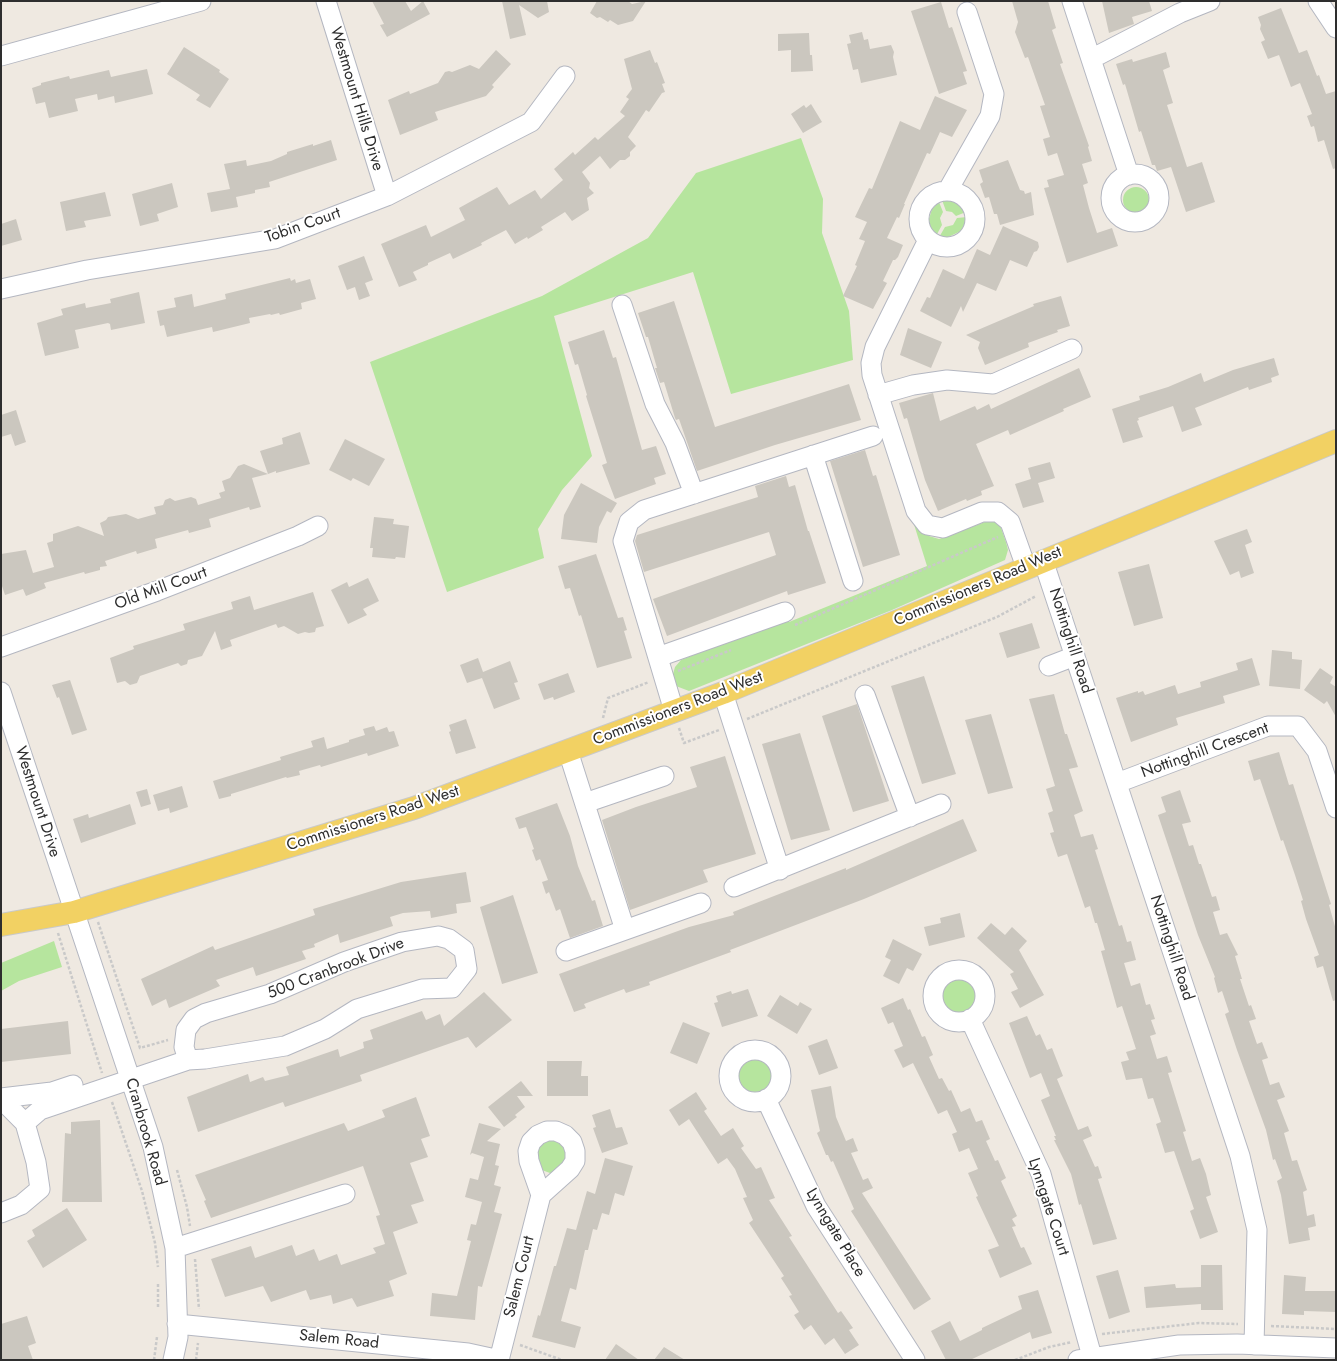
<!DOCTYPE html>
<html>
<head>
<meta charset="utf-8">
<style>
	body { margin:0 }
	#map { position:relative; width:1337px; height:1361px; overflow:hidden; background:#efe9e1; font-family:Jost,sans-serif }
	canvas { display:block }
	.frame { position:absolute; inset:0; border:2px solid #2e2e2e; pointer-events:none }
</style>
</head>
<body>
<div id="map">
<canvas width="1337" height="1361"></canvas>
<div class="frame"></div>
</div>
<script>
const context = document.querySelector('canvas').getContext('2d');
context.lineJoin = 'round';
function paint(path, color) {
  context.fillStyle = color;
  context.fill(path, 'evenodd');
}
function toPath(rows) {
  const path = new Path2D();
  for (const r of rows) {
    if (r.length === 3) {
      path.moveTo(r[0] + r[2], r[1]);
      path.arc(r[0], r[1], r[2], 0, 2 * Math.PI);
      continue;
    }
    path.moveTo(r[0], r[1]);
    for (let i = 2; i < r.length; i += 2) path.lineTo(r[i], r[i + 1]);
  }
  return path;
}
function stroke(path, color, width, dash) {
  context.strokeStyle = color;
  context.lineWidth = width;
  context.lineCap = dash ? 'butt' : 'round';
  context.setLineDash(dash || []);
  context.stroke(path);
}
function drawText(font, color, halo, rows, align = 'center') {
  context.font = font + ' Jost,sans-serif';
  context.lineWidth = 4;
  context.setLineDash([]);
  context.textBaseline = 'middle';
  context.strokeStyle = halo;
  context.fillStyle = color;
  for (const [text, x, y, turn = 0] of rows) {
    context.save();
    context.translate(x, y);
    context.rotate((+turn || 0) * Math.PI / 180);
    context.textAlign = isNaN(turn) ? turn : align;
    if (halo) context.strokeText(text, 0, 0);
    context.fillText(text, 0, 0);
    context.restore();
  }
}
paint(toPath([
	[801,138,823,199,822,233,849,311,853,360,731,394,693,272,554,316,592,456,562,490,538,529,544,558,447,592,370,362,542,296,648,238,696,173],
	[1136,200,13],
	[949,199,961,204,966,212,956,216,952,212,946,211,942,200],
	[939,202,943,212,940,218,942,225,936,236,930,232,929,219,932,209],
	[967,217,966,222,961,231,944,239,938,239,945,227,953,225,957,218],
	[912,518,929,536,939,539,993,519,999,522,1006,542,1008,550,1005,560,892,610,689,691,676,686,673,674,675,667,681,660,787,618,789,622,927,566],
	[54,941,62,967,19,981,1,991,1,963],
	[960,996,18],
	[755,1075,17],
	[551,1137,565,1145,567,1161,555,1172,550,1173,539,1169,534,1149]
]), '#b6e59e');
paint(toPath([
	[372,1,405,1,411,11,423,1,430,14,387,37,380,25,384,24],
	[502,1,547,1,549,12,538,18,519,5,526,35,510,39],
	[597,1,628,1,632,4,646,1,633,21,618,25,610,20,608,22,600,17,597,18,590,13],
	[1012,1,1048,1,1056,28,1052,30,1063,63,1060,64,1089,146,1088,147,1092,161,1082,164,1088,183,1083,185,1089,208,1097,233,1112,228,1118,246,1067,263,1044,188,1049,187,1047,180,1064,175,1057,153,1048,156,1043,139,1050,137,1040,106,1045,105,1028,57,1025,58,1015,32,1018,22],
	[1102,1,1149,1,1152,11,1132,17,1134,24,1109,33],
	[941,2,949,28,952,27,967,71,963,72,967,84,939,94,911,11],
	[1281,8,1299,53,1307,50,1317,76,1319,75,1326,94,1336,91,1336,168,1333,169,1324,140,1318,142,1314,126,1311,127,1307,116,1312,114,1300,83,1291,87,1279,55,1268,59,1261,42,1265,40,1260,29,1261,25,1258,17],
	[862,32,864,40,868,39,870,49,891,45,894,52,893,57,897,75,861,83,858,69,853,70,847,44,851,43,849,35],
	[809,33,810,55,812,55,813,71,791,72,791,50,778,51,778,34],
	[184,47,220,70,219,72,229,79,210,108,196,100,200,95,167,74],
	[496,50,511,64,492,85,494,87,486,96,435,112,438,120,400,135,388,100,409,91,410,94,438,83,445,72,449,71,452,72,470,65,479,69],
	[650,50,655,63,657,62,665,83,662,84,665,92,662,93,649,112,646,110,628,137,636,146,630,152,630,156,625,160,620,160,610,169,600,156,582,172,590,183,589,188,594,193,587,198,589,210,572,221,565,212,541,227,543,230,528,239,527,237,515,244,506,230,481,243,482,245,453,259,450,253,428,263,428,265,413,272,417,280,399,287,381,244,426,225,431,237,465,220,459,208,497,187,509,205,535,190,541,199,563,180,554,169,573,152,575,155,595,137,598,140,625,116,620,112,629,99,626,97,632,89,624,59],
	[1166,52,1170,67,1163,70,1173,103,1167,105,1187,167,1202,162,1215,202,1186,212,1171,167,1157,171,1155,165,1152,165,1141,131,1139,132,1125,84,1123,85,1116,64,1132,59,1133,62],
	[147,69,153,94,115,103,114,96,98,100,97,94,75,99,78,111,49,118,45,102,36,104,32,88,41,85,41,83,69,76,70,79,109,70,111,77],
	[935,96,967,110,952,137,940,132,930,154,927,153,904,204,905,204,899,218,897,217,887,238,903,245,898,257,895,260,893,260,883,281,887,283,873,309,843,296,857,266,855,265,865,241,859,239,867,222,855,217,869,188,872,189,900,121,920,130],
	[811,104,822,122,803,133,791,114,804,105,806,108],
	[331,140,337,160,269,182,270,187,255,190,255,193,236,197,238,207,211,212,207,193,230,189,224,164,246,160,247,166,271,161,287,154,287,152,313,144,313,146],
	[1008,160,1020,190,1024,191,1025,194,1031,192,1034,215,1000,225,997,214,994,214,989,197,985,198,980,184,983,182,979,170],
	[172,183,178,207,157,214,159,221,140,226,132,194],
	[105,192,111,216,84,221,86,227,66,231,60,202],
	[16,219,22,240,1,246,1,224],
	[1003,226,1038,242,1039,247,1037,251,1034,252,1027,267,1010,260,996,291,977,283,963,312,961,306,951,327,920,311,927,297,930,298,943,269,964,279,977,249,990,255],
	[364,256,373,280,365,283,370,296,359,300,355,287,347,290,338,266],
	[290,278,291,281,295,279,296,283,310,279,316,299,301,303,302,309,280,315,279,313,271,315,270,314,249,318,250,323,213,332,212,327,167,337,164,325,160,326,157,311,176,307,174,298,192,294,194,307,226,299,225,294],
	[139,292,145,323,111,330,110,324,108,323,75,330,79,348,45,356,37,323,63,315,61,309,85,303,86,308,111,303,110,299],
	[1061,296,1070,326,1057,330,1058,332,1028,343,1029,347,985,365,978,348,980,342,966,335,1034,306,1033,304],
	[674,301,715,427,849,384,861,420,775,445,697,471,679,419,676,420,675,418,664,382,660,383,655,368,657,368,648,337,646,337,638,313],
	[908,328,942,342,931,368,900,355],
	[604,330,613,358,616,357,642,450,656,446,666,474,654,478,656,484,615,499,602,465,607,463,586,396,587,395,578,364,575,365,568,342],
	[1274,358,1279,375,1271,378,1272,382,1249,390,1248,387,1195,408,1202,425,1182,432,1173,406,1138,418,1139,420,1137,421,1143,437,1123,443,1112,409,1140,400,1139,396,1168,387,1201,373,1204,382,1233,370],
	[1079,368,1091,397,1063,409,1064,411,1010,435,1008,430,976,444,994,486,981,491,982,495,967,501,966,499,938,511,925,480,907,418,904,419,899,403,933,393,940,421,975,406,977,410,989,404,991,409],
	[16,410,26,442,15,446,11,434,1,437,1,415],
	[300,432,310,464,276,473,276,471,268,474,260,451,283,444,282,438],
	[345,439,385,459,369,486,353,478,351,481,329,470],
	[865,450,873,476,876,475,900,555,863,567,830,461],
	[1050,462,1055,478,1038,483,1044,502,1023,508,1015,484,1031,479,1028,468],
	[244,464,268,474,252,478,261,507,250,510,249,507,209,519,211,527,189,533,188,530,155,539,157,548,137,554,136,551,105,561,107,566,100,567,100,570,85,574,84,572,44,583,46,588,26,596,23,589,5,595,1,583,1,554,26,550,33,573,54,567,47,543,53,541,53,534,78,526,104,536,100,523,106,520,108,517,126,514,138,519,156,514,154,507,163,505,165,500,170,498,175,501,191,497,196,499,198,505,221,498,219,493,225,491,222,481,230,478,238,466],
	[786,476,789,487,795,485,808,531,809,531,826,583,788,595,787,591,667,636,653,599,776,555,769,532,644,572,635,541,637,535,758,497,755,486],
	[581,483,617,503,611,513,607,511,599,527,597,543,561,539,564,515],
	[374,517,394,519,393,524,409,526,405,558,396,557,395,559,372,557,373,548,370,548],
	[1247,529,1252,542,1245,545,1254,573,1241,578,1239,571,1230,575,1214,541],
	[596,554,618,618,623,617,627,630,624,631,632,658,597,668,581,615,579,616,570,588,565,589,558,566],
	[1149,564,1163,618,1134,626,1118,572],
	[368,578,379,601,363,609,367,615,348,624,331,590,347,582,349,587],
	[313,592,324,626,316,628,315,632,309,633,305,632,298,634,284,626,278,628,276,624,230,640,232,646,221,650,215,631,202,656,188,660,187,664,181,666,178,663,140,676,137,683,130,685,125,681,117,683,110,658,134,649,133,646,185,630,183,624,233,609,231,602,250,596,254,610],
	[1032,623,1040,648,1007,658,999,633],
	[1272,650,1292,652,1292,659,1302,660,1300,689,1269,686],
	[478,658,483,672,510,661,518,682,514,683,520,699,494,709,482,678,467,683,460,665],
	[1252,658,1260,685,1223,696,1225,703,1176,718,1178,725,1131,742,1116,698,1138,691,1138,693,1143,691,1145,695,1175,685,1178,694,1201,687,1200,682,1238,670,1236,663],
	[1320,668,1333,677,1330,683,1336,687,1336,717,1327,701,1324,704,1304,690],
	[568,673,575,692,554,700,553,697,544,700,538,684],
	[924,676,956,774,922,784,891,686],
	[70,680,87,730,72,735,59,697,57,698,52,685],
	[1054,694,1065,734,1067,734,1078,767,1069,769,1083,811,1074,815,1081,837,1093,834,1098,849,1095,850,1119,926,1122,925,1127,942,1131,941,1136,960,1124,963,1131,986,1140,983,1146,1005,1150,1004,1155,1019,1151,1020,1156,1034,1150,1036,1157,1059,1167,1056,1172,1072,1168,1073,1186,1131,1183,1132,1192,1161,1200,1158,1206,1174,1211,1195,1206,1197,1218,1232,1200,1239,1190,1211,1194,1209,1174,1151,1165,1153,1156,1124,1161,1122,1153,1098,1148,1099,1142,1078,1126,1080,1121,1062,1129,1060,1126,1052,1136,1049,1122,1006,1117,1008,1101,951,1105,950,1097,923,1095,923,1090,906,1085,908,1067,854,1058,857,1050,833,1054,832,1048,813,1053,811,1046,789,1055,786,1029,699],
	[857,704,889,801,853,812,822,716],
	[991,714,1013,788,988,794,965,720],
	[466,719,476,748,456,754,449,732,451,731,449,725],
	[374,726,376,731,387,727,389,732,394,731,399,746,368,756,367,753,321,767,320,765,299,771,300,775,287,778,286,777,231,794,231,796,219,799,213,781,281,760,280,757,313,747,311,741,324,737,327,749,349,742,349,740,365,735,363,729],
	[800,733,830,830,791,840,762,744],
	[1279,752,1289,785,1293,784,1331,904,1329,905,1336,930,1336,1000,1333,1001,1323,966,1317,968,1314,957,1319,955,1306,919,1301,901,1303,900,1295,875,1283,840,1281,841,1260,779,1254,781,1248,761],
	[725,756,756,854,703,870,708,882,630,910,602,820,636,807,697,787,690,767],
	[182,786,188,807,170,813,169,808,158,811,153,795],
	[147,789,151,804,141,807,136,792],
	[1180,790,1191,822,1182,824,1189,846,1193,845,1199,864,1201,864,1212,897,1216,896,1220,910,1213,912,1220,935,1227,933,1238,955,1235,956,1242,979,1240,979,1249,1006,1251,1005,1256,1019,1249,1021,1257,1044,1262,1042,1268,1058,1262,1060,1270,1085,1279,1082,1285,1097,1277,1100,1289,1131,1284,1133,1292,1161,1297,1160,1307,1190,1303,1192,1307,1216,1314,1214,1316,1226,1308,1228,1310,1240,1289,1244,1281,1195,1277,1181,1282,1178,1275,1159,1273,1160,1266,1130,1237,1050,1225,1014,1229,1012,1222,991,1218,993,1214,978,1215,977,1198,935,1158,815,1166,812,1161,797],
	[557,803,570,836,578,866,592,901,595,900,603,926,570,938,560,909,556,911,549,892,546,894,542,882,548,880,540,859,536,861,532,850,534,849,526,827,519,829,515,818],
	[130,804,136,824,81,843,73,819,88,814,89,818],
	[963,819,977,851,864,899,730,950,731,952,649,982,650,985,626,993,624,989,584,1004,586,1008,574,1012,559,974,689,927,734,915,733,912,846,868,846,870],
	[466,872,471,902,456,904,457,913,431,918,430,911,403,913,390,917,393,926,340,943,338,934,314,944,315,947,302,951,306,959,256,976,253,967,216,980,220,986,169,1008,166,999,152,1006,141,979,213,946,215,950,315,915,313,909,401,882],
	[513,895,538,973,502,984,480,907],
	[960,913,965,937,929,946,924,927,941,923,940,918],
	[991,923,1005,935,1012,927,1027,941,1019,950,1044,995,1020,1008,1011,992,1018,989,1010,974,1014,972,977,938],
	[893,939,922,954,913,971,907,968,899,984,883,976,891,960,885,957],
	[748,989,758,1016,722,1027,714,1003,718,1002,716,996,731,991,732,994],
	[484,992,512,1020,476,1048,468,1037,360,1075,362,1081,285,1107,283,1102,198,1132,187,1097,248,1074,250,1082,263,1077,265,1081,289,1075,286,1067,338,1049,340,1057,364,1048,363,1042,373,1039,370,1030,422,1011,426,1020,440,1014,444,1026],
	[780,995,798,1006,800,1002,812,1009,797,1034,767,1016],
	[903,998,908,1010,910,1009,922,1037,925,1036,933,1055,929,1057,939,1079,942,1078,949,1091,951,1090,961,1112,970,1108,976,1122,982,1120,990,1139,986,1141,995,1161,998,1160,1006,1178,1001,1181,1017,1216,1012,1219,1016,1226,1012,1227,1021,1248,1024,1247,1032,1264,1000,1278,988,1250,999,1246,976,1197,978,1196,968,1173,978,1169,969,1148,959,1152,952,1134,957,1132,947,1110,938,1114,913,1063,903,1068,894,1050,903,1046,893,1022,888,1024,881,1008],
	[1027,1016,1036,1036,1040,1034,1047,1050,1052,1048,1063,1076,1057,1079,1078,1130,1088,1126,1092,1136,1083,1140,1095,1167,1098,1166,1102,1178,1098,1179,1117,1239,1093,1245,1081,1204,1079,1205,1071,1174,1054,1140,1056,1140,1054,1136,1056,1136,1041,1100,1050,1096,1041,1073,1030,1078,1009,1023],
	[68,1021,71,1054,1,1062,1,1029],
	[683,1022,710,1033,697,1064,670,1053],
	[827,1039,838,1068,819,1075,808,1046],
	[547,1061,582,1061,581,1076,588,1076,588,1096,547,1096],
	[521,1081,533,1096,517,1096,525,1107,515,1115,517,1117,504,1127,488,1107],
	[831,1086,836,1117,846,1141,853,1138,858,1151,851,1153,863,1180,868,1178,873,1188,862,1193,931,1299,914,1310,851,1211,854,1209,833,1161,831,1162,828,1155,826,1155,817,1133,820,1131,811,1090],
	[696,1092,707,1109,704,1111,721,1136,733,1128,744,1146,741,1148,756,1169,761,1167,775,1198,769,1200,792,1236,789,1237,838,1313,841,1311,853,1328,849,1330,859,1345,845,1354,834,1338,825,1345,811,1325,804,1330,794,1315,799,1312,789,1296,792,1295,781,1278,784,1276,749,1223,753,1220,743,1198,747,1197,735,1169,727,1158,718,1164,689,1119,679,1126,669,1110],
	[416,1097,430,1136,421,1139,428,1157,410,1163,424,1201,411,1205,418,1223,393,1232,407,1274,389,1281,394,1296,357,1307,352,1298,333,1304,331,1295,310,1300,306,1290,271,1302,263,1286,225,1297,211,1259,251,1246,255,1258,292,1245,296,1256,314,1249,319,1261,337,1254,341,1265,376,1253,373,1248,385,1244,376,1216,380,1215,363,1166,211,1218,204,1201,206,1200,195,1175,344,1123,348,1131,385,1117,382,1110],
	[610,1109,616,1128,622,1127,628,1144,602,1153,593,1128,596,1127,592,1115],
	[100,1120,102,1202,62,1202,65,1133,71,1134,71,1122],
	[479,1123,501,1129,487,1141,500,1144,495,1165,499,1166,494,1185,501,1187,494,1212,502,1214,482,1287,478,1286,475,1320,430,1316,432,1293,457,1296,471,1241,467,1240,471,1224,476,1225,482,1202,465,1197,470,1178,478,1180,484,1157,472,1153,470,1155],
	[605,1158,633,1166,624,1196,615,1193,609,1215,602,1213,597,1230,593,1229,588,1250,585,1250,576,1290,570,1288,561,1321,581,1327,575,1348,532,1337,538,1315,540,1316,554,1266,556,1266,567,1228,576,1230,587,1191,595,1194],
	[67,1208,87,1240,43,1268,27,1241,35,1236,32,1230],
	[1201,1265,1222,1265,1223,1310,1201,1310,1201,1304,1146,1308,1144,1287,1175,1284,1176,1288,1201,1287],
	[1118,1270,1130,1312,1109,1319,1096,1276],
	[1284,1275,1306,1277,1305,1291,1336,1291,1336,1312,1304,1311,1304,1315,1282,1314],
	[1038,1290,1052,1333,1032,1339,1030,1332,970,1360,946,1360,931,1331,950,1321,960,1341,982,1330,982,1328,1022,1309,1018,1296],
	[27,1316,36,1343,28,1346,33,1360,1,1360,1,1324],
	[616,1344,639,1360,605,1360],
	[664,1347,685,1360,654,1360]
]), '#cbc7bf');
const minor = toPath([
	[326,1,387,196],
	[1072,1,1129,175],
	[1318,1,1336,28],
	[1,56,201,1],
	[1091,59,1180,13,1210,1],
	[1135,198,24],
	[948,190,990,116,994,94,967,12],
	[947,219,28],
	[928,240,875,347,871,363,872,375,916,511,927,525,943,528,982,512,998,512,1010,522,1026,567],
	[1,289,87,270,275,239,387,196,531,122,565,76],
	[622,305,655,404,675,443,694,494],
	[878,395,913,385,947,380,993,384,1072,349],
	[813,455,853,581],
	[1043,560,1240,1156,1257,1230,1254,1345],
	[1,647,157,591,298,536,318,526],
	[658,657,785,612],
	[1049,666,1075,656],
	[1,692,153,1147,175,1248,178,1337,173,1360],
	[723,693,780,870],
	[865,695,910,817],
	[674,711,623,541,629,522,644,510,873,436],
	[568,751,625,930],
	[1117,783,1268,726,1298,726,1317,751,1336,808],
	[585,803,664,776],
	[734,887,941,804],
	[566,951,701,903],
	[959,996,26],
	[970,1019,1041,1174,1093,1360],
	[755,1076,26],
	[1,1098,52,1092,73,1085],
	[1,1099,25,1123,36,1162,40,1189,21,1205,1,1213],
	[766,1099,816,1206,915,1360],
	[25,1123,40,1110,188,1060,205,1059,285,1046,325,1029,357,1009,422,989,452,988,467,969,464,950,449,939,438,936,402,942,344,962,270,994,206,1013,194,1019,186,1030,184,1047,188,1060],
	[175,1248,345,1194],
	[177,1324,468,1353,500,1360],
	[499,1360,541,1195,529,1161,528,1151,531,1142,538,1135,547,1131,556,1131,565,1135,572,1142,575,1151,575,1161,570,1169,541,1195],
	[1078,1360,1179,1345,1237,1344,1336,1348]
]);
const major = toPath([
	[1,925,74,912,414,808,723,693,1336,441]
]);
stroke(minor, '#b4b7c1', 21);
stroke(major, '#c9c9c9', 24);
stroke(toPath([
	[795,625,998,537],
	[678,671,731,650],
	[603,718,608,698,649,682],
	[747,719,997,617,1036,596],
	[679,728,684,743,719,730],
	[98,922,140,1048,168,1040],
	[58,933,102,1073],
	[112,1102,142,1191,155,1243,158,1267],
	[177,1170,187,1207,190,1226],
	[195,1259,199,1309],
	[158,1307,158,1284],
	[1271,1326,1336,1329],
	[1102,1334,1199,1323,1238,1324],
	[520,1345,562,1360],
	[154,1360,157,1337],
	[196,1360,198,1343],
	[1015,1360,1049,1347,1072,1342]
]), '#c9c9c9', 2.5, [3, 2]);
stroke(minor, '#fff', 19);
stroke(major, '#f2d163', 22);
drawText('16px', '#2e2e2e', '#fff', [
	["Westmount Hills Drive",356,99,73],
	["Tobin Court",303,226,-19],
	["Commissioners Road West",978,587,-23],
	["Old Mill Court",161,589,-20],
	["Nottinghill Road",1070,641,72],
	["Commissioners Road West",678,709,-21],
	["Nottinghill Crescent",1205,751,-20],
	["Westmount Drive",37,802,72],
	["Commissioners Road West",373,819,-18],
	["Nottinghill Road",1171,948,72],
	["500 Cranbrook Drive",336,969,-21],
	["Cranbrook Road",145,1132,74],
	["Lynngate Court",1048,1207,72],
	["Lynngate Place",835,1233,59],
	["Salem Court",520,1277,-76],
	["Salem Road",339,1340,6]
]);
</script>
</body>
</html>
